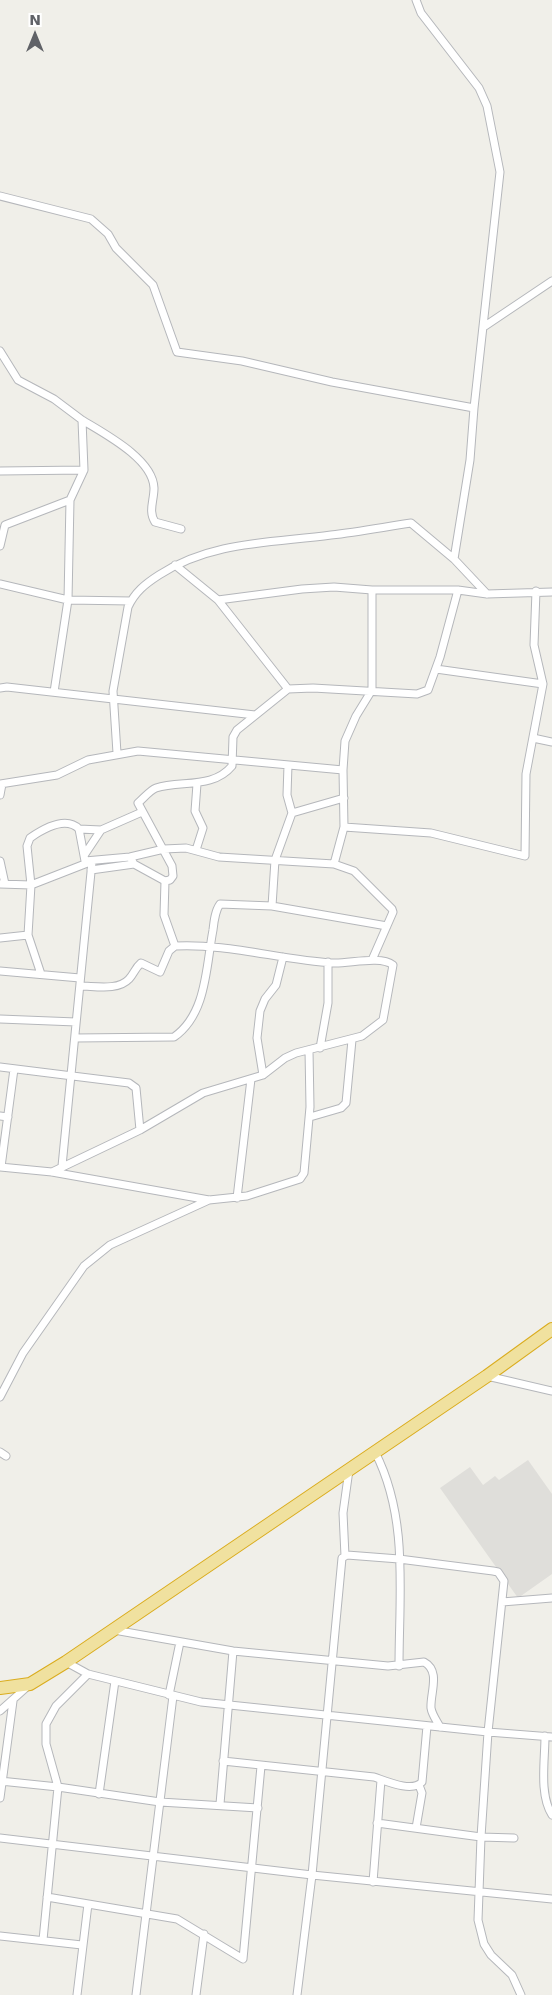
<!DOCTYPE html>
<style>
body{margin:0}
#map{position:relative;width:552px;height:1995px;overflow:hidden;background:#f0efe9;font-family:"DejaVu Sans",sans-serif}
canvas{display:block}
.north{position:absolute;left:10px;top:10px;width:50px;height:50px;-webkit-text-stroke:4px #fff;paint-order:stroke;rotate:0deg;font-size:14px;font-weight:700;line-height:20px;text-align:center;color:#606267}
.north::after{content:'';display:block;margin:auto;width:18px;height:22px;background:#606267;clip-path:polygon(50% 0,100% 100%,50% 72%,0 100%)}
</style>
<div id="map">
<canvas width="552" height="1995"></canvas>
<div class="north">N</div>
</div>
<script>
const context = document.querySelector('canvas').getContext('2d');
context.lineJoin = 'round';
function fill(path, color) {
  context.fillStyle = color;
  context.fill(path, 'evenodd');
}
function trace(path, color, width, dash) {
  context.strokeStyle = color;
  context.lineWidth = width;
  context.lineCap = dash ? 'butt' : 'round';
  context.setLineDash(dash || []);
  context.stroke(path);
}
const industrial = new Path2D(`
 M528 1460 552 1494V1574L518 1598 440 1488 470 1467 483 1485 495 1476 499 1480Z`);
const street = new Path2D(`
 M416 0 421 13 479 88 487 106 500 172 474 408
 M0 196 91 219 108 234 116 248 153 285 177 352 242 361 332 382 474 408 470 460 454 559
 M485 326 552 281
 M0 351 18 380 54 399 82 420 84 470 70 500 68 600 54 692
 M82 420C105 434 153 459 154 488 154 501 148 511 155 522L181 529
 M0 471 84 470
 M0 546 5 525 70 500
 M175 565 218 600 288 689
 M0 584 68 600 131 601
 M218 600 302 589 334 587 372 590H458L487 594 552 592
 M436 669 543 684
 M0 688 7 687 255 715
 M533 738 552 742
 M117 753 113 691 128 607C135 592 145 584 159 575 211 541 271 543 331 535 358 532 384 527 411 523L454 559 487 594
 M0 784 57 775 88 760 138 751 343 770
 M0 795 2 784
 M292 813 344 798
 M344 827 431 833 525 856 526 774 543 684 534 645 536 591
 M196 850 203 828 195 811 197 784
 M85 854 101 830
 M130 857 134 864 165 881 170 880 173 876 172 866 138 803C143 799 150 790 156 788 181 780 213 789 232 766L233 737 237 730 288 689 313 688 417 694 428 690 440 657 458 590
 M0 861 5 884
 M85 861 130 857 164 849 186 848 219 857 334 864 354 871 392 909 393 912 372 960
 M334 864 344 827 343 770 345 741 356 716 372 690V590
 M91 870 134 864
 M165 881 164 915 175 946
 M0 884 31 885 90 862
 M272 906 387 926
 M0 938 28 935
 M0 971 80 978
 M41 974 28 935 31 885 27 846 30 838C43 829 66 816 79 829L101 830 142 812
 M0 1019 76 1022
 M75 1038 174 1037C207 1014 206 966 213 930 214 921 215 911 220 904L272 906 275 860 292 813 287 795 288 765
 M320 1048 328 1003V962
 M0 1067 129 1083 136 1088 140 1130
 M263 1075 257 1038 260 1011 265 999 276 985 283 957
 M0 1116 8 1117
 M310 1117 341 1108 346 1103 352 1040
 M62 1166 92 862 85 861 79 829
 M0 1167 52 1172 209 1200 247 1196 300 1179 304 1173 310 1107 309 1050
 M1 1167 14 1069
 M52 1172 140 1130 203 1093 263 1075 285 1058 296 1053 362 1036 383 1020 393 965C380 955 349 964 333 963 282 960 225 943 175 946L169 951 160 972 141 963C135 968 134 974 129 979 118 991 95 986 80 986
 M237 1198 251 1079
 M487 1376 552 1391
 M0 1397 23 1353 84 1266 110 1245 209 1200
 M0 1452 6 1456
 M375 1452C409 1518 399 1594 399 1666
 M345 1556 343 1513 349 1470
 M502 1602 552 1598
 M114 1630 233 1651 388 1666 424 1662C441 1671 430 1693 431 1708 432 1715 437 1721 440 1727
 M66 1662 88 1674 201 1702 488 1732 552 1737
 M169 1695 180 1642
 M0 1711 28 1686
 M545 1736C545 1761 539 1794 552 1815
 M223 1761 374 1777C386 1781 412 1793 422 1782L427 1726
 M0 1781 58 1787 160 1802 258 1808
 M99 1794 115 1681
 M0 1798 13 1701
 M220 1804 233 1651
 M377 1823 481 1837 514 1838
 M416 1828 422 1793 419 1785
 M0 1838 312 1875 552 1899
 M373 1882 381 1780
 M47 1897 177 1919 243 1959 261 1766
 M0 1936 82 1945
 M43 1940 58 1787 46 1744V1724L56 1706 88 1674
 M77 1995 88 1904
 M136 1995 173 1696
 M196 1995 204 1934
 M297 1995 312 1875 342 1558 347 1555 399 1559 493 1571 498 1572 504 1581 488 1732 481 1837 478 1920 484 1944 491 1955 512 1975 521 1995`);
const highway = new Path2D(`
 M0 1688 30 1684 66 1662 487 1376 552 1329`);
fill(industrial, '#dfdeda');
trace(street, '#b5b7bb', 9);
trace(highway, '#daac1e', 14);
trace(street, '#fff', 7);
trace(highway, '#f0e19f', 12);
</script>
